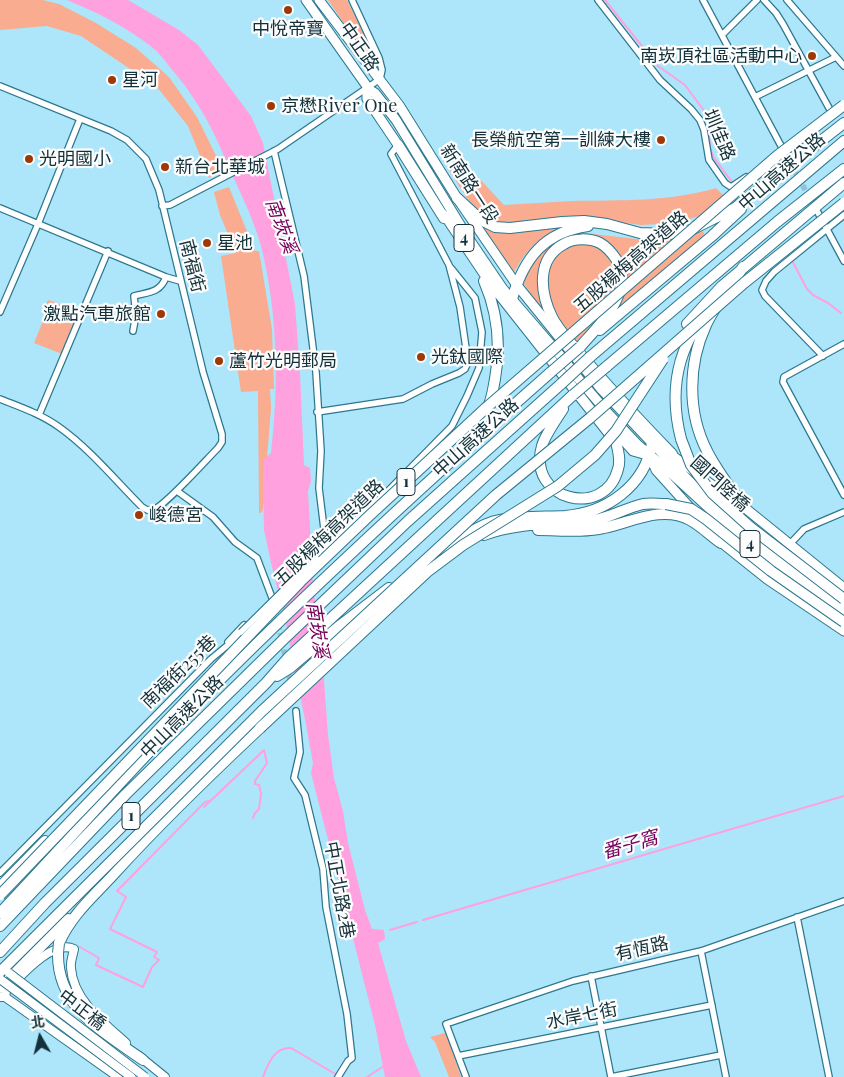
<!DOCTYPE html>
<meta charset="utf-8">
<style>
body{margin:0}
#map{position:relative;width:844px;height:1077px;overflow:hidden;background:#ade6fa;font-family:"Playfair Display","Noto Sans TC",serif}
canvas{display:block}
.north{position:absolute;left:15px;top:1012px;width:50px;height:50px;-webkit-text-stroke:4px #fdfdfd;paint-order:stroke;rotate:352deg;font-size:14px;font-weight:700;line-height:20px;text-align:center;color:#12313a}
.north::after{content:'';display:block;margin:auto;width:18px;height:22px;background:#12313a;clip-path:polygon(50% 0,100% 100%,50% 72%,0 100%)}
</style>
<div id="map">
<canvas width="844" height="1077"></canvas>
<div class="north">北</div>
</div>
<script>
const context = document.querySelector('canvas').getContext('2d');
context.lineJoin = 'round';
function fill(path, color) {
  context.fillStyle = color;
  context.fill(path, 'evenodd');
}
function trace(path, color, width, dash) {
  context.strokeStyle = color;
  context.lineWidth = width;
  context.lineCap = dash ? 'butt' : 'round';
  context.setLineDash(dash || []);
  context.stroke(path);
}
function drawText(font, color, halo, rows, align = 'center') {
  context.font = font + ' "Playfair Display","Noto Sans TC",serif';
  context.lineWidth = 4.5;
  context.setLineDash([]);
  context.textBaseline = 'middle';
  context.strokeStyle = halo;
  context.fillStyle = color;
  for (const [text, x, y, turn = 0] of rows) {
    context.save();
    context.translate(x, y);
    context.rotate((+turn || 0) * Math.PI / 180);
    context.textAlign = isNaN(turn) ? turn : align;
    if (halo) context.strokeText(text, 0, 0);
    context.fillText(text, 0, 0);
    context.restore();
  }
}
const green = new Path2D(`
 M0 0H43L59 4 96 23 136 48 169 77 197 117 222 168 209 178 188 126 157 87 81 36 47 26 0 30Z
 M328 0H347L375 56V58L373 59 351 34Z
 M462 160 504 205C526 204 549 202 572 201 621 200 669 202 716 188L724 196 703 215 676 223 641 225 589 218 511 225 491 222 472 206 449 170Z
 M229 187 255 251H259L272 329 274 389H270L271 408 263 509 261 513H259L258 391 241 392 221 256 236 253 220 215 214 192Z
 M479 222 559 227V228C537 239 526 251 514 272Z
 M703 231 705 236 611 317 624 268 585 236V233L654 241 690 235Z
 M556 242H558C534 263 536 281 545 310L543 311 522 281C531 264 541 253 556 242Z
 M574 244C590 244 601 246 611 259 634 287 593 326 575 344 560 322 542 298 548 270 549 263 554 255 560 251 564 248 569 246 574 244Z
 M48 300 80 311 62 354 34 343 47 311 44 309Z
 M445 1033 447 1036 461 1077H449L435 1042 430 1037Z`);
const water = new Path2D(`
 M67 0H128L179 30 198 45 251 116 263 143 295 304 300 372 304 465 310 468 311 481 308 491 313 585 323 666 328 735 334 778 343 811 348 843 365 910 372 929 384 930 385 939 378 943 406 1041 421 1077H385L375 1025 311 773 313 763 306 725 284 614 272 567 264 530 263 478 264 459 271 453C279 384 278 314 261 246 253 216 237 187 225 158 211 124 193 93 168 65 164 59 159 53 153 48 127 27 98 13 67 0Z`);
const stream = new Path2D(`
 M605 0 658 66 685 85 708 116 710 148 714 158 733 183
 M788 253 807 289 813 295 828 303 841 313
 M204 807 264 750 267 763 255 781V784L259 785 261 794 259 809 255 813 253 818
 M423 920 844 796
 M390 930 417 922
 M80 947 99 958 96 965 143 987 152 967 159 960 154 957 157 952 110 929 126 897 117 891 205 802 209 801
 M263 1077C268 1064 274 1047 291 1048L337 1075
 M367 1077 384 1066`);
const streetTunnel = new Path2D(`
 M790 163 816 209
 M275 608 291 685`);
const street = new Path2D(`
 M598 0 660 80 691 109 700 120 704 130 709 160 725 183 731 187 746 177
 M703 0 787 157
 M764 0 776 13 783 24 829 108
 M787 0 844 66
 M722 35 757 0
 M0 86 111 131 127 140 146 159 159 190 203 372 222 434V442L218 448C206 460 165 506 153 510 148 512 146 509 142 507 115 480 90 449 59 427 41 414 20 407 0 399
 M755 97 836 57
 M274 151 304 276 316 372 321 451 319 488 325 537
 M162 206 170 205 278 149 380 79 382 70 379 58 352 0
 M0 208 166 277 180 281
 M816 209 844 261
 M0 312 38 224 80 119
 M133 331 136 315 134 296C149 292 160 293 166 277
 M844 344 784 377 783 382 844 495
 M823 356 765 296 762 290 766 281 774 272 844 215
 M317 412 403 399 432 384 459 373 465 369 468 362 460 307 449 265 391 154 398 145
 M39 415 108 251
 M177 491 213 517 235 542 257 558 274 603 272 604
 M790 544 804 529 844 512
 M316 558 329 544 386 493 452 426 467 396 479 368 482 332 475 298 451 268
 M228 642 244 625
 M296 711 300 752 294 778 305 795 323 869 326 907 347 1014 352 1058 348 1061 338 1077
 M0 873 211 659 246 630
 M797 917 829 1077
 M701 951 726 1077
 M591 976 611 1077
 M458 1056 712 1005
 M466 1077 446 1024 573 981 701 951 844 901
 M611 1077 721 1055`);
const secondary = new Path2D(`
 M1 997H5L118 1077
 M5 997 6 991C20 977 52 939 74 949 73 955 70 962 71 968 73 1000 104 1023 126 1043
 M139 1056 165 1077`);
const primary = new Path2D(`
 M306 0 371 92
 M319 0 399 105 457 198 516 284 601 389 652 443 698 490 791 567 844 606
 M367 88 375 93 396 120 467 236 503 289 565 361 577 377 607 412 638 445 663 466 736 533 786 572 844 613
 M367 88V99L398 145
 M598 412 633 451 647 455
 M667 452 695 472
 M651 458 656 470 692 510
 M705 480 745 508 844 588
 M717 539 767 579 844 631`);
const highway = new Path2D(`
 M398 145 444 218
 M457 198 481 220 495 227 510 228 562 222 584 221 607 224 640 233 670 234 691 230 735 208 844 123
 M441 213 447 218 492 285 616 442C618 450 621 460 618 469 605 520 526 500 542 446 544 437 557 418 563 409
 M743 267C731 286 715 305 706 325 688 364 687 412 707 451 717 471 731 489 745 508
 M512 299C524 258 544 232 588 226
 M687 324 722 286 844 183
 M600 330 712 236 741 209
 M580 347C599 325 636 291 616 259 612 253 607 247 600 243 589 238 574 238 564 244 536 259 540 292 552 317 559 331 572 344 582 356 611 390 641 422 672 454
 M590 357 844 141
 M606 367 777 222 844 169
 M681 439C671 400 674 362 696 327
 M466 441C474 431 482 421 487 409 492 400 493 389 495 379 501 345 498 313 484 281
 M538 530C560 530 583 533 604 528 632 522 662 505 690 520 701 526 711 536 721 543
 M484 535C520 521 557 526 595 520 611 517 626 508 643 504 650 503 658 504 666 504
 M434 557C452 544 478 524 500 520 522 516 543 517 565 516 606 513 645 486 652 443
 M277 676 290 668 338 627 389 588
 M0 887 45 841
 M0 913C61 849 118 783 180 720 299 599 424 484 551 372
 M0 926 126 794 285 638 408 521 561 384
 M59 943C72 914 93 897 114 874 160 823 210 775 260 728
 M0 952 45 903 266 683 288 658 573 395
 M58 953C57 1008 104 1032 143 1060
 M0 988 68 919`);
const streetBridge = new Path2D(`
 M241 632 316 558`);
const secondaryBridge = new Path2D(`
 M9 973 145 1077
 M0 979 131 1077`);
const highwayBridge = new Path2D(`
 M551 372 580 347
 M561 384 590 357
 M573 395 606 367
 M681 439 691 465 712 493 750 527 844 599
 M666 504 691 509 706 519 771 571 844 622
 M260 728 427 572 463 545 558 486 595 455 616 431 663 359
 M0 895 301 581 369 516 487 407 777 156 844 105
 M58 953 59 943
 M0 972 262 711 496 495 590 418 744 283 844 203`);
const markers = [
 [288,10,5,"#9d3907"],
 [812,56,5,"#9d3907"],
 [112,80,5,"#9d3907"],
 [271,106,5,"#9d3907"],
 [661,140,5,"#9d3907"],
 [29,159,5,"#9d3907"],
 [165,167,5,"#9d3907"],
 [207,243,5,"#9d3907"],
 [161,314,5,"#9d3907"],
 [421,357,5,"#9d3907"],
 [219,361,5,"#9d3907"],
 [139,515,5,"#9d3907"]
];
const shields = [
 [464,238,20],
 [406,482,18],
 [750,544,20],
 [131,816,18]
];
const shieldNames = [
 ["4",464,238],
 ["1",406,482],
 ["4",750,544],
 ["1",131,816]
];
const poiNames = [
 ["中悅帝寶",288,29,"center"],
 ["南崁頂社區活動中心",802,56,"right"],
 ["星河",122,80],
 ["京懋River One",281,106],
 ["長榮航空第一訓練大樓",651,140,"right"],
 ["光明國小",39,159],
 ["新台北華城",175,167],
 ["星池",217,243],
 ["激點汽車旅館",151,314,"right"],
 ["光鈦國際",431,357],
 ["蘆竹光明郵局",229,361],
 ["峻德宮",149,515]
];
const streetNames = [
 ["中正路",359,47,55],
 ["圳佳路",719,135,67],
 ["中山高速公路",782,172,-41],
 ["新南路一段",469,184,57],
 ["五股楊梅高架道路",631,262,-41],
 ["南福街",192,266,76],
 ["中山高速公路",476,438,-42],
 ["國門陸橋",720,484,42],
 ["五股楊梅高架道路",329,533,-44],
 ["南福街255巷",179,672,-44],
 ["中山高速公路",182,717,-45],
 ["中正北路2巷",339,890,80],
 ["有恆路",642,949,-13],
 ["中正橋",82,1010,37],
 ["水岸七街",582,1016,-11]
];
const waterNames = [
 ["南崁溪",281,226,70],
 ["南崁溪",317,630,81],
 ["番子窩",630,845,-16]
];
fill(green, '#f9ac90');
fill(water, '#fea1de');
trace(stream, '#fea1de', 2);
trace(streetTunnel, '#8ec2d4', 5.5, [5.5, 3]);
trace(street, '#2d788e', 8);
trace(secondary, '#2d788e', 10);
trace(primary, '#2d788e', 11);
trace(highway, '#2d788e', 12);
trace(street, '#fff', 5.5);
trace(secondary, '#fff', 8);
trace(primary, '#fff', 9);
trace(highway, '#fff', 10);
trace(streetBridge, '#2d788e', 8, []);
trace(secondaryBridge, '#2d788e', 10, []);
trace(highwayBridge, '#2d788e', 12, []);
trace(streetBridge, '#fff', 5.5);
trace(secondaryBridge, '#fff', 8);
trace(highwayBridge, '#fff', 10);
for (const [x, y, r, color] of markers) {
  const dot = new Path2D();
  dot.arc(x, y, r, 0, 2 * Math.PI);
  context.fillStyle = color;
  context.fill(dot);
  trace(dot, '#fdfdfd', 2);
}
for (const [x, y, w] of shields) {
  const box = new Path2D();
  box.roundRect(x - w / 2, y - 13.5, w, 27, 4);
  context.fillStyle = '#fdfdfd';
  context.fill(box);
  trace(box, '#12313a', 1);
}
drawText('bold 16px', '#12313a', null, shieldNames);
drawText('18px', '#12313a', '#fdfdfd', poiNames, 'left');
drawText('18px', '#12313a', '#fdfdfd', streetNames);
drawText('italic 19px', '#75015b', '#fdfdfd', waterNames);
</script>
